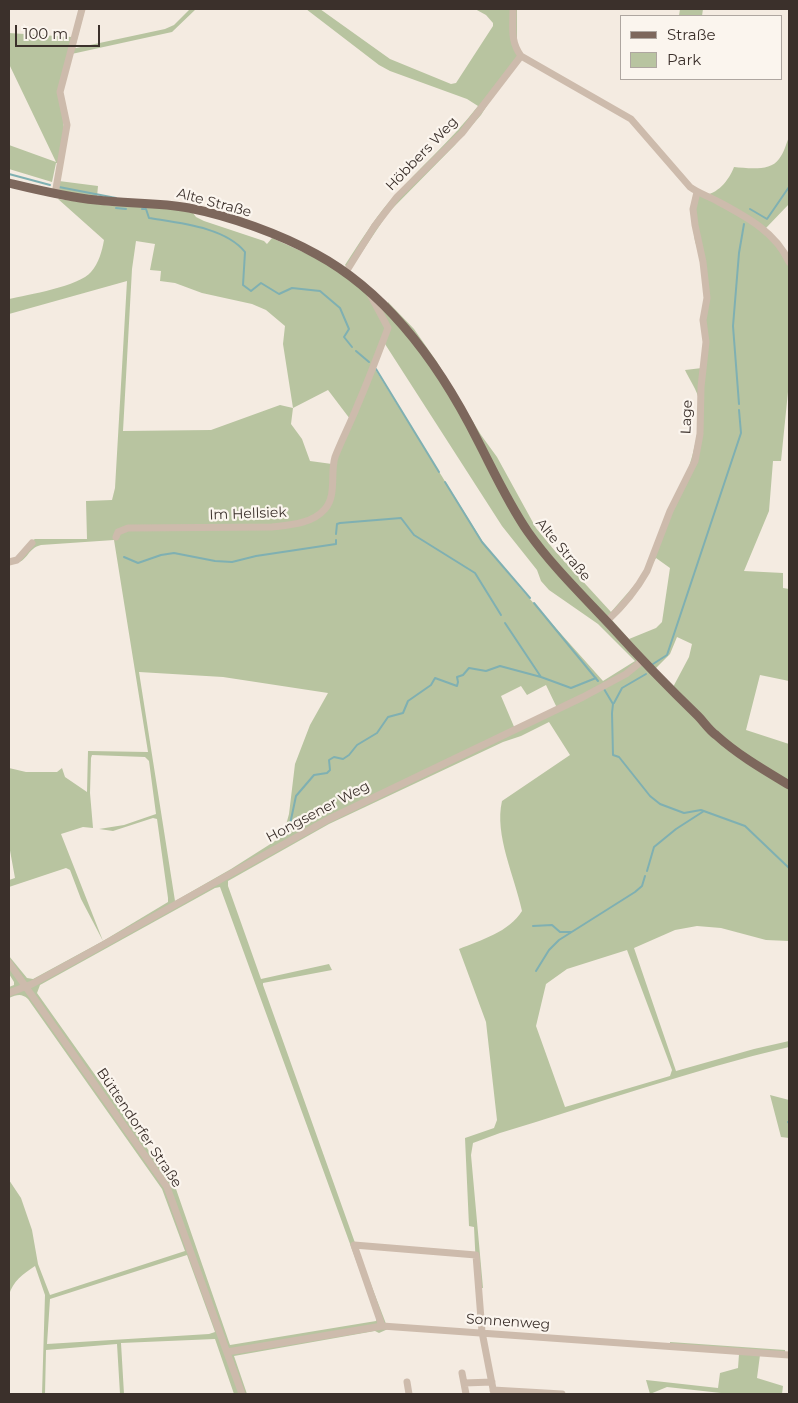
<!DOCTYPE html>
<meta charset="utf-8">
<style>
body{margin:0}
#map{position:relative;width:798px;height:1403px;overflow:hidden;background:#f4ebe1;font-family:Montserrat,sans-serif}
canvas{display:block}
.frame{position:absolute;inset:0;border:10px solid #3b302b;pointer-events:none}
.legend{position:absolute;left:620px;top:15px;width:162px;height:65px;box-sizing:border-box;background:#fbf5ee;border:1px solid #aea6a0;margin:0;padding:6px 9px;list-style:none;font-size:15px;color:#3b302b}
.legend li{display:flex;align-items:center;gap:10px;height:25px}
.legend b{width:25px;border:1px solid #aea6a0}
.scale{position:absolute;left:15px;top:25px;width:85px;height:22px;box-sizing:border-box;border:2px solid #3b302b;border-top:0;padding-left:6px;font-size:15px;line-height:18px;white-space:nowrap;color:#3b302b;-webkit-text-stroke:4px #fbf5ee;paint-order:stroke}
</style>
<div id="map">
<canvas width="798" height="1403"></canvas>
<div class="frame"></div>
<ul class="legend">
<li><b style="height:6px;background:#7d675c"></b>Straße</li>
<li><b style="height:14px;background:#b8c4a0"></b>Park</li>
</ul>
<div class="scale">100 m</div>
</div>
<script>
const context = document.querySelector('canvas').getContext('2d');
context.lineJoin = 'round';
function fill(path, color) {
  context.fillStyle = color;
  context.fill(path, 'evenodd');
}
function trace(path, color, width, dash) {
  context.strokeStyle = color;
  context.lineWidth = width;
  context.lineCap = dash ? 'butt' : 'round';
  context.setLineDash(dash || []);
  context.stroke(path);
}
function drawText(font, color, halo, rows, align = 'center') {
  context.font = font + ' Montserrat,sans-serif';
  context.lineWidth = 4.5;
  context.setLineDash([]);
  context.textBaseline = 'middle';
  context.strokeStyle = halo;
  context.fillStyle = color;
  for (const [text, x, y, turn = 0] of rows) {
    context.save();
    context.translate(x, y);
    context.rotate((+turn || 0) * Math.PI / 180);
    context.textAlign = isNaN(turn) ? turn : align;
    if (halo) context.strokeText(text, 0, 0);
    context.fillText(text, 0, 0);
    context.restore();
  }
}
const green = new Path2D(`
 M80 9H85L75 47 76 48 165 29 174 25 190 9H196L172 32 67 55 59 88 64 128 58 163H56L52 182 9 169V145L56 162 9 64V33L72 37Z
 M306 9H320L390 59 451 84 456 83 493 26V23L486 15 475 9H517V43L521 52 481 115 455 145 388 213 350 270 345 265C359 244 372 222 389 202 418 169 451 141 478 106L467 99 390 71 379 65Z
 M680 9H703L702 16H679Z
 M789 137V204L766 228 789 257V382L781 461H773L769 511 744 571 783 573V588L789 589V681L760 675 746 730 789 744V941L766 940 721 928 697 926 675 930 634 948 676 1071 754 1049 789 1041V1047C692 1070 596 1104 500 1133L473 1143 471 1155 483 1288H477L474 1227 469 1226 465 1138 494 1128 497 1120 486 1022 459 949C481 940 509 932 522 911 515 877 494 835 502 801L570 755 549 722 521 736 503 742 329 824 228 881V886L261 979 329 964 332 970 263 983V985L354 1240 388 1329 379 1333 375 1331 234 1356 247 1394H234L215 1339 121 1343 124 1394H120L117 1344 46 1350 45 1394H42L45 1295 35 1266C23 1274 13 1281 9 1295V1180L21 1198 32 1230 38 1264 50 1295 185 1251 162 1189 28 999C21 993 17 995 9 998V987L14 985V982L9 974V956L27 978 33 979 103 941 81 899 70 870 66 868 9 887V880L15 878 9 845V768L26 772H57L62 768 65 777 87 792 88 751 148 752 114 540 41 545C28 548 28 560 17 563L16 558 29 542 35 539H87L86 501 112 500 115 488 127 281 9 314V299C27 295 80 286 91 272 99 263 102 251 104 240L58 199 112 206 135 200 193 213 196 217 204 221 264 241 267 244 272 238 323 261 343 274 388 311V302L414 329 437 362 481 435 497 457 536 528 555 551 611 612 639 580 646 569C667 519 703 456 699 401 698 391 689 379 685 370L702 368 705 307 702 264 695 241 690 209 694 193C712 201 728 183 734 167 747 168 770 172 779 159 784 153 786 144 789 137ZM136 241 155 244 150 270 161 271 160 281 175 283 202 293 252 304 266 310 285 326 283 344 293 408 280 405 211 430 123 431 132 269ZM385 344 502 526 537 570 541 581 549 590 598 624 635 661 603 681 521 589 486 547 375 369ZM328 390 350 419 332 464 310 461 302 439 291 424 293 408ZM656 558 670 568 662 622 656 628 629 639 612 620C631 604 644 580 656 558ZM677 637 692 644 689 657 672 689 655 669 670 654ZM139 672 223 677 328 693 310 725 295 764 289 814 283 836 231 869 175 901ZM546 685 557 708 515 729 501 696 521 686 527 695ZM92 755 145 757 149 761 156 814 124 825 99 829 113 831 153 818 157 819 168 898V902L103 941 61 834 83 827 93 828 90 793 91 758ZM220 887 377 1318 376 1321 230 1345 176 1189 37 993 40 985 215 888ZM627 950 672 1070 670 1076 565 1107 536 1026 546 984 567 969ZM187 1255 215 1332 209 1334 47 1344 50 1299Z
 M59 181 98 186 97 197 57 191Z
 M770 1095 789 1100V1138L781 1137Z
 M670 1342 785 1350V1357L760 1355 757 1378 783 1386 782 1394H730L667 1387 650 1394 646 1380 718 1388 720 1373 738 1368 739 1354 670 1349Z`);
const stream = new Path2D(`
 M9 174 50 185
 M59 187 116 198
 M116 208 126 209
 M142 209H146L149 218C179 223 225 227 245 252L243 285 251 291 261 283 279 294 292 288 320 291 340 308 349 329 344 337 352 347
 M750 209 767 219 789 187
 M356 351 369 362
 M376 369 439 472
 M739 404 733 326 739 253 744 224
 M445 482 482 542 530 598
 M336 534 337 524 340 523 401 518 414 535 475 573 501 615
 M124 557 138 563 161 555 174 553 215 561 232 562 256 556 336 544V540
 M534 603 598 681
 M505 623 541 677 571 688 596 678
 M653 664 667 655 741 433 739 410
 M604 689 613 704 612 713 613 755 619 757 650 796 660 804 684 813 701 810 745 826 789 868
 M614 703 622 688 646 674
 M277 839 289 829 296 796 314 775 327 773 330 770 329 760 334 757 343 759 349 755 357 745 377 733 388 717 403 713 408 701 431 685 435 678 457 686 458 682 457 677 463 675 469 668 486 671 500 666 541 677
 M647 871 654 847 676 829 704 811
 M533 926 552 925 560 932H571
 M536 971 549 950 559 940 635 892 642 886 645 876
 M788 1122 789 1123`);
const minor = new Path2D(`
 M513 9C513 27 510 41 521 56L631 119 690 187C698 193 708 196 717 201 745 216 776 232 789 262
 M55 194 67 125 60 92 82 9
 M346 272 374 227 397 197 462 133 521 56
 M116 537 118 532 128 528 272 527C290 525 312 524 325 509 337 495 330 473 335 457 342 439 351 422 358 404 369 379 378 354 388 328L370 294
 M9 562 17 560 32 543
 M607 621C622 607 637 589 647 571L670 511 695 461 700 434 701 387 706 342 703 320 707 298 703 262 695 225 693 209 697 192
 M9 963 167 1187 242 1394
 M9 993 32 984 83 956 329 819 583 697 626 674 643 660
 M382 1326 354 1245 476 1255 482 1332 494 1394
 M227 1352 382 1326 789 1355
 M462 1373 466 1394
 M407 1382 409 1394
 M464 1383 492 1382
 M493 1390 562 1394`);
const major = new Path2D(`
 M9 183C38 190 66 197 96 200 127 204 158 202 189 208 230 216 280 234 316 254 390 294 441 367 478 441 494 472 508 503 528 532 552 566 583 596 611 626 639 657 668 687 698 716 704 722 709 730 716 735 738 755 764 770 789 785`);
const streetNames = [
 ["Höbbers Weg",422,154,-46],
 ["Alte Straße",214,203,15],
 ["Lage",687,417,-87],
 ["Im Hellsiek",248,514,-2],
 ["Alte Straße",563,550,50],
 ["Hongsener Weg",318,812,-28],
 ["Büttendorfer Straße",139,1128,56],
 ["Sonnenweg",508,1322,4]
];
fill(green, '#b8c4a0');
trace(stream, '#7fb0b2', 2);
trace(minor, '#cdbbac', 7);
trace(major, '#7d675c', 9);
drawText('14px', '#3b302b', '#fbf5ee', streetNames);
</script>
